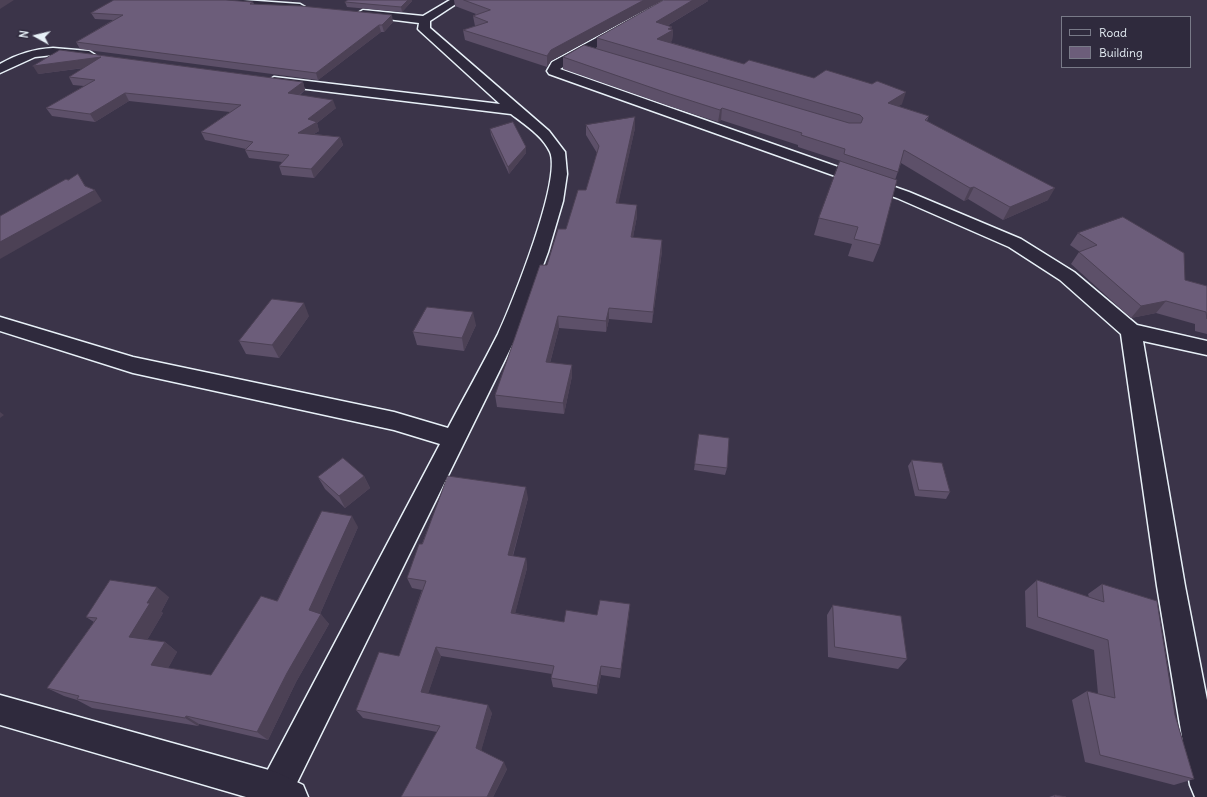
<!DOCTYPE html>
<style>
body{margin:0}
#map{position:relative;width:1207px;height:797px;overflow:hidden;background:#3b3449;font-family:Delius,sans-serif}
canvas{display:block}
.legend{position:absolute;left:1061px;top:16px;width:130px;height:52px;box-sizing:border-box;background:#2f2a3d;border:1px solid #797a88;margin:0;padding:5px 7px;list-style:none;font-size:12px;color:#e8f1f8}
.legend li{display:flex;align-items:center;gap:8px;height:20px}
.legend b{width:20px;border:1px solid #797a88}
.north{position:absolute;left:16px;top:16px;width:40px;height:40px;-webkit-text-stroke:3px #2f2a3d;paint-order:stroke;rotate:278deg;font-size:11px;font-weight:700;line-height:16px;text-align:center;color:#e8f1f8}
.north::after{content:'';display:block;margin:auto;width:14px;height:18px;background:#e8f1f8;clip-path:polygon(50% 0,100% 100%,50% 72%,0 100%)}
</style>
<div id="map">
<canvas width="1207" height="797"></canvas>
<ul class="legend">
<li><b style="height:5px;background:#2f2a3d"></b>Road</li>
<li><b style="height:11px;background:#6c5d7a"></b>Building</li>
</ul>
<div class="north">N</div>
</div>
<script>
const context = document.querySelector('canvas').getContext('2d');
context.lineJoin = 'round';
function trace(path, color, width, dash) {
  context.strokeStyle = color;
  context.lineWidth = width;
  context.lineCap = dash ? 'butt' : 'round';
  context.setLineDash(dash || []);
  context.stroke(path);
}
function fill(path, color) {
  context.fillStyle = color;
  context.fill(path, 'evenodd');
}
const street = new Path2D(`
 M190 0H243L300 4 305 7 300 10 195 3Z
 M450 0H462L430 21V28L549 131 565 152 567 174 563 201 548 252 518 333 290 797H263L259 789 264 777 440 444 394 430 133 373 0 331V317L133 357 394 412 448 428C464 397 482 366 498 334 512 304 562 179 550 152 543 136 524 124 511 114L274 85 268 81 274 77 500 104 420 31 418 29 419 23 363 16 358 13 363 10 423 16Z
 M666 0H679L560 69 909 192 1021 239 1074 272 1137 325 1207 341V355L1143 341 1185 586 1207 700V797H1195L1190 785 1157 586 1121 334 1060 280 1009 247 897 198 549 74 547 71 552 62Z
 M53 48 89 51 95 55 89 59 53 55 35 57 0 73V64C17 54 34 49 53 48Z`);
const secondary = new Path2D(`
 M0 695 276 772 303 785 308 797H246L0 725Z`);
const wall = new Path2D(`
 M454 0H663L551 61 547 67 465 40 463 30 475 26 473 16 476 14 455 6Z
 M664 0H708V1L667 26 671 30H673L672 41 669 42 744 64 902 104 898 106 929 116 927 121 1048 200 1003 220 968 199 964 201 901 163 895 180 880 245 873 262 848 256 852 244 814 235 819 218 841 161 798 147V145L721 120 718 122 669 106 563 69V57L597 48V38Z
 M412 1 402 12 347 7 345 2Z
 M253 2 254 4 393 22 384 32H381L318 80 80 49 76 42 113 20 95 19 91 13Z
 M60 50 303 82 305 90 300 95 336 108 317 123 319 131 314 134 340 137 343 145 314 178 282 175 279 166 282 162 249 158 245 150 246 149 205 140 201 132 230 112 129 101 95 122 52 116 46 108 84 86 73 85 69 77 84 68 38 74Z
 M586 125 635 128 618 203 637 216 633 237 662 251 652 323 609 319 606 332 559 328 550 363 572 376 564 414 497 407 495 395 547 265 586 190 597 153 586 135Z
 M490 129 526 147V153L509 174 491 135Z
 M1078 233 1185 280 1207 286V334L1195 331V324L1156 313 1131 318 1071 264 1079 252H1080L1070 245Z
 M309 316 279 358 246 354 239 341Z
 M476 325 464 351 417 345 413 332Z
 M699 434 727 468 725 475 694 470Z
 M912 460 950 492 946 499 915 496 908 466Z
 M364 476 370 488 345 508 325 489 318 477Z
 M528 498 513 556 526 558 527 568 515 613 564 622 597 615 629 614 620 678 601 675 597 694 553 687 551 678 552 674 441 656 428 693 492 713 481 750 507 769 493 797H401L437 732 363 718 356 710 399 656 422 590 412 588 407 578 422 544Z
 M358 527 320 614 329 624 296 682 268 740 199 724 198 726 92 708 77 700 64 696 47 688 94 622 86 617 169 597 161 612 163 613 147 640 165 642 177 652 168 668 211 675 277 601Z
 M1037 580 1089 597 1088 594 1102 584 1175 715 1194 779 1174 785 1085 762 1072 700 1087 691 1098 694 1094 650 1026 627 1025 591Z
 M833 605 907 659 898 669 828 657 827 615Z
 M1055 795 1066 797H1049Z`);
const shadedWall = new Path2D(`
 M0 0H14L0 9Z
 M408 0H412V1L402 12 401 7Z
 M644 0H663L551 61 547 67V56L551 50Z
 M693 0H708V1L655 33 656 22Z
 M392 15 393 22 384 32 382 25Z
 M379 25 381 32 318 80 316 73Z
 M672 27 671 31 673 30 672 41 656 50 657 39 668 29Z
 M101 57 105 65 38 74 33 66Z
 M303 82 305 90 291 101 288 93Z
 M906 92 902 104 885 115 888 103Z
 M125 93 129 101 95 122 90 114Z
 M333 100 336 108 317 123 319 131 302 141 298 133 308 119Z
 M722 108 721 120 718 122 720 110Z
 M635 117V128L616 214V203Z
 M340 137 343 145 314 178 311 169Z
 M526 147V153L509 174 508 167Z
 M78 174 90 193 95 190 102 201 0 259V242L85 186Z
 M974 187 968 199 964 201 970 188Z
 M1055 188 1048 200 1003 220 1010 207Z
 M637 205V216L631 248V237Z
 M662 240V251L652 323 653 312Z
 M1166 301 1156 313 1131 318 1141 306Z
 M304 303 309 316 279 358 272 345Z
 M609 308V319L606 332V321Z
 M473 312 476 325 464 351 462 338Z
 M558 316 559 328 547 374 546 362Z
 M572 365V376L564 414 563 403Z
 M0 412 4 415 0 418Z
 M364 476 370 488 345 508 339 496Z
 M526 487 528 498 510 565 508 555Z
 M352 516 358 527 317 621 309 610Z
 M526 558 527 568 513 622 511 613Z
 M157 587 169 597 161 612 163 613 143 647 129 637 147 603Z
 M630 604 629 614 620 678 621 669Z
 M321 614 329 624 296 682 268 740 257 732 287 673Z
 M165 642 177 652 165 674 151 665Z
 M436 647 441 656 426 700 421 692Z
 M601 666V675L597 694V686Z
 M488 705 492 713 480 755 476 748Z
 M186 716 199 724 198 726 185 718Z
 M504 762 507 769 493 797H487Z`);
const building = new Path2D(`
 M114 0H226L253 2 250 4 301 6 392 15 382 25H379L316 73 76 42 123 15 91 13Z
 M348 0H408L401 7 345 2Z
 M464 0H644L551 50 547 56 463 30 488 22 473 16 490 10Z
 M664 0H693L656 22 672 27 668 29 673 30 657 39 744 64 749 60 814 78 826 70 872 84 877 81 906 92 888 103 929 116 925 120 1055 188 1010 207 974 187 970 188 904 150 898 172 844 154 845 149 801 135 802 133 722 108 720 110 670 94 563 57 584 45 849 123H861L863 118 860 115 597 38Z
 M60 50 303 82 288 93 333 100 308 119 317 122 298 133 340 137 311 169 279 166 289 155 245 150 253 142 201 132 241 105 125 93 90 114 46 108 95 80 69 77 101 57 33 66Z
 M635 117 616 203 637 205 631 237 662 240 653 312 609 308 606 321 558 316 546 362 572 365 563 403 495 395 540 265H547L558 229H566L578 190H586L599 146 586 125Z
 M513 122 526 147 508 167 490 129Z
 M840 161 897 180 880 245 854 239 858 227 819 218Z
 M78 174 85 186 95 190 0 242V216L66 179 68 180Z
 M1123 217 1184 253 1185 280 1207 286V319L1206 312 1166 301 1141 306 1079 252 1097 245 1078 233Z
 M272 299 304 303 272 345 239 341Z
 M427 307 473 312 462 338 413 332Z
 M699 434 729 438 727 468 695 464Z
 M343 458 364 476 339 496 318 477Z
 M912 460 942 463 950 492 919 490Z
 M448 476 526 487 508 555 526 558 511 613 564 622 566 610 597 615 600 600 630 604 621 669 601 666 597 686 551 678 554 666 436 647 421 692 488 705 476 748 504 762 487 797H401L440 726 356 710 379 652 399 656 426 581 407 578 419 544H422Z
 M322 511 352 516 309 610 321 614 287 673 257 732 186 716 185 718 77 699 79 696 47 688 97 618 86 617 110 580 157 587 147 603H150L129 637 165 642 151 665 211 675 261 596 277 601Z
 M1037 580 1104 602 1102 584 1157 601 1175 715 1194 779 1100 755 1087 691 1115 698 1108 640 1038 617Z
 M833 605 901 616 907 659 835 647Z
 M1055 795 1066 797H1055Z`);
trace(street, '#e8f1f8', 3);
trace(secondary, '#e8f1f8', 3);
fill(street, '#2f2a3d');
fill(secondary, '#2f2a3d');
fill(wall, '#5d5069');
fill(shadedWall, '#4c4155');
fill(building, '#6c5d7a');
trace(building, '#4c4155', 1);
</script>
